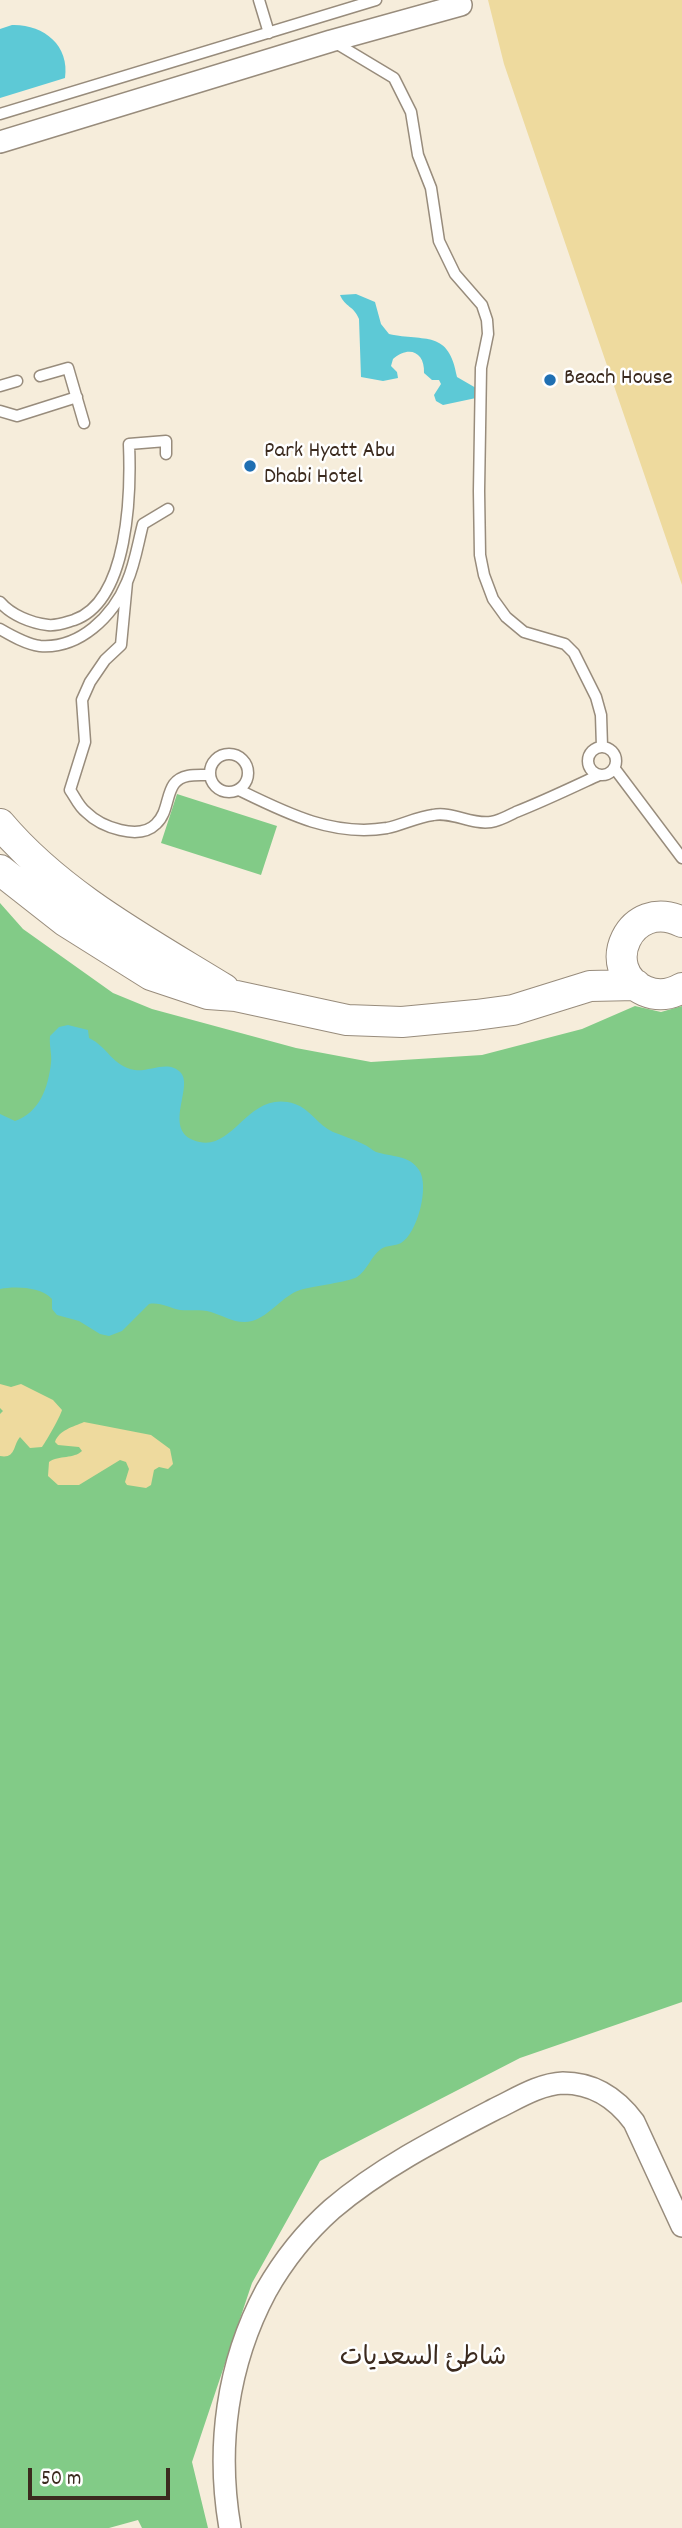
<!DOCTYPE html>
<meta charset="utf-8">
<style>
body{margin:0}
#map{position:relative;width:682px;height:2528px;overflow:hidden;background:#f6eddb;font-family:Dekko,sans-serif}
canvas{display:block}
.scale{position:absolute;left:28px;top:2468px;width:142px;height:32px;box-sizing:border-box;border:4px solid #3b2a1e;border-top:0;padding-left:9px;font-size:21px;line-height:24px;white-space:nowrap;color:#3b2a1e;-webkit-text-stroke:5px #fff;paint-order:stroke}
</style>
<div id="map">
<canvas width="682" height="2528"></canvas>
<div class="scale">50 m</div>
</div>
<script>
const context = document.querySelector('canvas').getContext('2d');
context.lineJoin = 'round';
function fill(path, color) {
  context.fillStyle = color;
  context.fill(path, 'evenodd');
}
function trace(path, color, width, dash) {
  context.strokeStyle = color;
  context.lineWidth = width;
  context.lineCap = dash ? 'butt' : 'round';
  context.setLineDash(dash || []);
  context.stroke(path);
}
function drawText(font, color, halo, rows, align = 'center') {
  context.font = font + ' Dekko,"Playpen Sans Arabic",sans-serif';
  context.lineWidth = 5;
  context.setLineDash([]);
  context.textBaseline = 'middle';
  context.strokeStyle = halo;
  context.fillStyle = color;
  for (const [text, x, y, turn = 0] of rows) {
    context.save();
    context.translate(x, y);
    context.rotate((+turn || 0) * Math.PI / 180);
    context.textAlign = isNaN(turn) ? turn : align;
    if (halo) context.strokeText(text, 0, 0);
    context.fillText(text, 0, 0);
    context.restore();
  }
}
const green = new Path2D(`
 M177 794 277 826 261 875 161 843Z
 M0 903 23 929 113 993 152 1009 296 1048 371 1062 482 1055 582 1029 635 1006 661 1012 682 1006V2002L520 2058 320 2161 252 2283 192 2462 208 2528H142L138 2520 109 2528H0Z`);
const sand = new Path2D(`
 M488 0H682V585L504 64Z
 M0 1384 11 1387 21 1384 53 1400 62 1410C60 1417 47 1440 42 1447L30 1448 20 1437C13 1445 16 1459 0 1456V1414L3 1411 0 1408Z
 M84 1422 151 1435 170 1449 173 1464 168 1469 159 1467 154 1470 151 1485 146 1488 127 1485 125 1482 129 1469 126 1462 120 1460 79 1485H58L48 1476 49 1462C59 1455 74 1459 82 1451L79 1447 58 1445 55 1442C59 1430 73 1427 84 1422Z`);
const water = new Path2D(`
 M12 25C43 24 70 45 65 78L0 98V29Z
 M356 294 375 302 381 324 389 334C425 342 449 329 457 377L476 388V398L443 405 436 401 434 395 441 384 439 380H432L424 373C425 352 409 345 393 359L391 366 397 372 398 378 383 381 361 377 359 319C354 306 345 307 340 295Z
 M68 1025 88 1030 89 1038C107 1046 113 1067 135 1070 150 1072 169 1059 181 1073 193 1087 164 1128 193 1140 234 1157 246 1088 295 1104 310 1109 318 1125 333 1132 343 1136 353 1139 363 1144 368 1146 372 1150 376 1152 391 1157 410 1155 419 1170 430 1186 417 1234 401 1243 395 1246 387 1245 381 1249 371 1256 367 1271 357 1277 349 1282 313 1286 300 1290 282 1296 270 1316 252 1321 237 1325 224 1316 211 1312 200 1309 190 1311 180 1310 169 1308 160 1302 149 1304L122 1331 109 1336 100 1334 79 1321 57 1315 52 1309V1299C41 1287 16 1286 0 1289V1114L15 1121C40 1112 48 1088 51 1063 52 1054 49 1045 50 1036L59 1027Z`);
const lane = new Path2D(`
 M259 0 269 33
 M334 42 394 78 411 112 418 155 431 188 439 241 455 274 482 305 487 320 488 334 481 368 479 491 480 555 484 575 493 599 506 617 524 632 565 644 574 653 596 697 601 715 602 747
 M0 114 376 0
 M40 376 68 368 84 423
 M0 386 17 381
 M0 411 17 416 77 397
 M127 582 121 645 105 660 90 682 82 700 85 742 70 790C75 797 79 807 86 812 101 827 139 841 156 824 168 813 166 795 174 784 182 773 198 775 210 775
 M0 602C11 615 31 623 48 625 57 626 64 623 74 620 129 601 131 492 129 444L166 441V454
 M0 629C12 636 26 644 40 646 80 649 113 616 127 582 135 564 138 543 143 524L168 509
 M588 761a14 14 0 1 1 28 0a14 14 0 1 1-28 0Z
 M210 773a19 19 0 1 1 38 0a19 19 0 1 1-38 0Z
 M615 769 682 858
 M239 790C286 813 333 837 387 828 402 825 417 817 433 815 452 811 471 825 491 822 499 821 508 816 516 812 544 801 571 788 599 775`);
const street = new Path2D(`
 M0 142 331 41 461 5
 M230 2528C216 2447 227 2364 266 2291 283 2261 306 2232 332 2209 380 2168 439 2138 495 2109 516 2099 539 2084 563 2083 594 2083 617 2099 634 2122L682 2226`);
const secondary = new Path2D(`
 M0 824C60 895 146 941 224 989
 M0 870 65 921 151 975 208 994 236 996 347 1020 402 1022 476 1015 513 1010 590 986 636 985
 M682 922C630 896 597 970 645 991 657 996 670 995 682 988`);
const markers = [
 [550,380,7,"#1f6fb2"],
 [250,466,7,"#1f6fb2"]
];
const poiNames = [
 ["Beach House",564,380],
 ["Park Hyatt Abu",264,453],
 ["Dhabi Hotel",264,479]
];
const quarterNames = [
 ["شاطئ السعديات",423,2360]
];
fill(green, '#82cb87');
fill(sand, '#eeda9e');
fill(water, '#5dc9d6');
trace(lane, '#988c7c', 13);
trace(street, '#988c7c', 24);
trace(secondary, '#988c7c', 32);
trace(lane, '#fff', 10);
trace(street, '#fff', 21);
trace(secondary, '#fff', 30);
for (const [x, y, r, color] of markers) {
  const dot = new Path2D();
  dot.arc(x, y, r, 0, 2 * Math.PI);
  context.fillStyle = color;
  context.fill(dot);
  trace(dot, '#fff', 2.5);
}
drawText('23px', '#3b2a1e', '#fff', poiNames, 'left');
drawText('26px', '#3b2a1e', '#fff', quarterNames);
</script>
